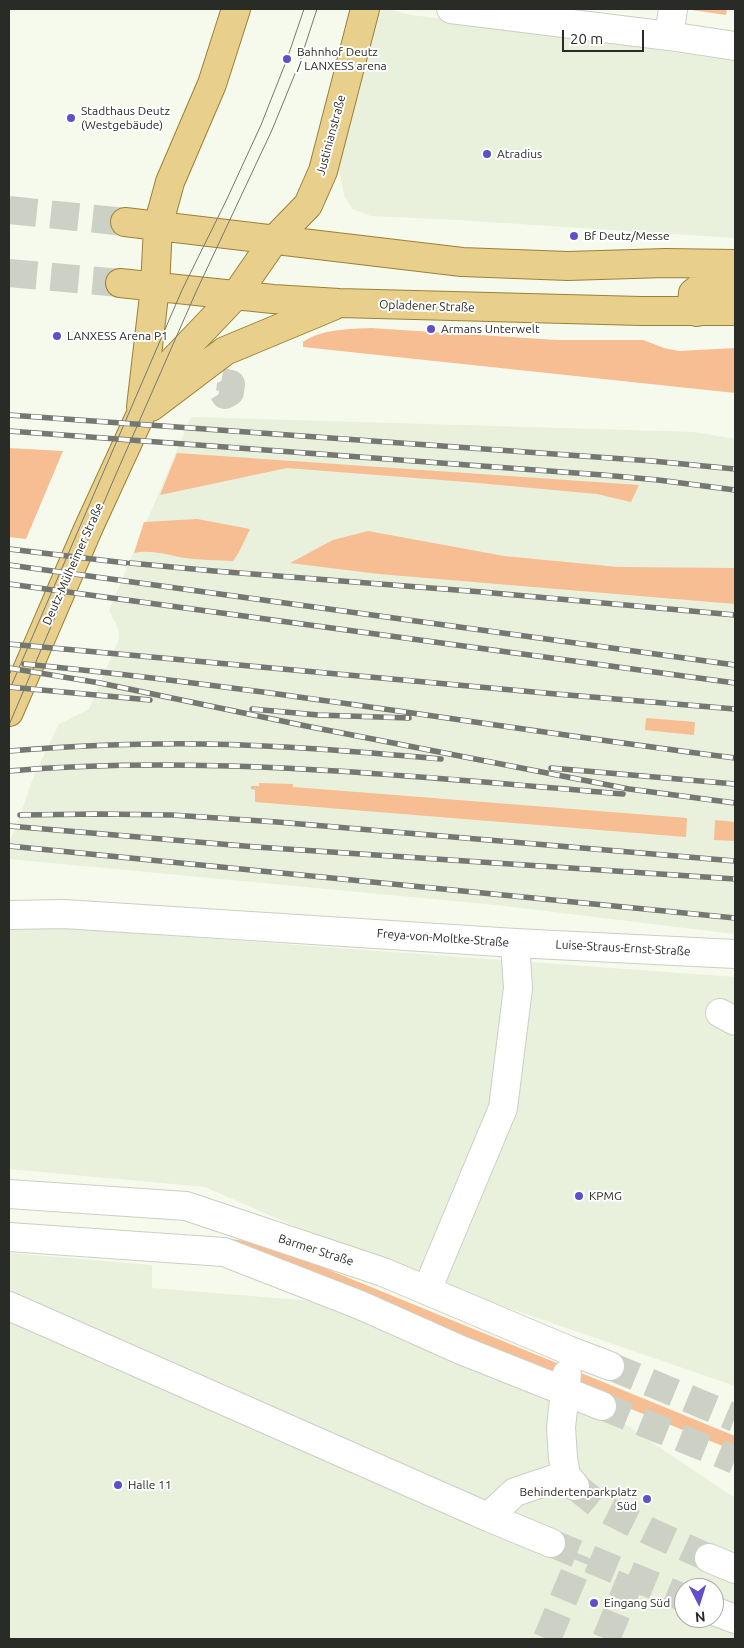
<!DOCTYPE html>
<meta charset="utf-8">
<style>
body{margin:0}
#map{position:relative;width:744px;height:1648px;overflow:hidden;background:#f6faed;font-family:Ubuntu,sans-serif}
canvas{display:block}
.frame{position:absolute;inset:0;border:10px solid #292b26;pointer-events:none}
.north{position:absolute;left:674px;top:1578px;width:50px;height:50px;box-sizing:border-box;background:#fff;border:1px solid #a9aaa8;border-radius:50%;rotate:175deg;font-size:14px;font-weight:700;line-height:20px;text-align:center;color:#292b26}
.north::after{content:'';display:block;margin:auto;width:18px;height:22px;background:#5f50c9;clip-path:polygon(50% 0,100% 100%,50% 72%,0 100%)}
.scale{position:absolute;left:562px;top:30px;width:82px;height:22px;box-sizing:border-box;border:2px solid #292b26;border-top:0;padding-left:6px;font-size:15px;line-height:18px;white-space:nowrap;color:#292b26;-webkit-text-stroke:4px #fff;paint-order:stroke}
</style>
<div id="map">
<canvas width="744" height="1648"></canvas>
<div class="frame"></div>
<div class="north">N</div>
<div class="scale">20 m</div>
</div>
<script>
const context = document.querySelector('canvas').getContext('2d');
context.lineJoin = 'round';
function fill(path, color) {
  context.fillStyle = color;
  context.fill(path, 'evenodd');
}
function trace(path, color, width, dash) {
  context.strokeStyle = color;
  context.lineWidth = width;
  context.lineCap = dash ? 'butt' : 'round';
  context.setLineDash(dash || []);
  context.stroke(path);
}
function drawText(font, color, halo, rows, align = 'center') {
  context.font = font + ' Ubuntu,sans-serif';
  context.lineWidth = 4;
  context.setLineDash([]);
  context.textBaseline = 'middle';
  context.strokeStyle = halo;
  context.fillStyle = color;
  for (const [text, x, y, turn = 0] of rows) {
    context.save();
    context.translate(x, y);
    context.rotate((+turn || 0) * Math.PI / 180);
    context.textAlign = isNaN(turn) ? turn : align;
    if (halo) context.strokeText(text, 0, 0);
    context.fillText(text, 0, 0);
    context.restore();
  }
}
const built = new Path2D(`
 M379 9H388L406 14 735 61V238L458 220 371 216 352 209 344 195 337 161Z
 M191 417 695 432 735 439V934L496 905 9 859V842L17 825 33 778 59 724 89 709 119 639 118 628 109 610Z
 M9 924 735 977V1386L386 1266 205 1187 9 1169Z
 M9 1253 152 1265V1288L326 1302 601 1408 735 1498V1639H9ZM684 1588H714V1618H684Z`);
const green = new Path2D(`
 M685 9H727L726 15Z
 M371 328 557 340H643L664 348 679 351 735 348V393L303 347V342C321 329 350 329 371 328Z
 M9 448 63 451 26 539 9 537Z
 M177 453 639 485 631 502 597 494 467 482 287 468 160 495Z
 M197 519 250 529 239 552 233 561C217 560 201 560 185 558 169 555 150 549 134 553L144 522Z
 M368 531 504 556 618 567 735 568V604L379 574 290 563 333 540Z
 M646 718 695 722 694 735 645 730Z
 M259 783 293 784V787L687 818 686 837 255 802V790L251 789V786H259Z
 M715 820 735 822V841L714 840Z
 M225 1238 245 1241 278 1249 735 1436V1451L438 1331Z`);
const minorTunnel = new Path2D(`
 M221 382 231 384 230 392 225 395 220 387Z
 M610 1366 735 1418
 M602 1406 735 1460
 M575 1486 601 1507 651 1532 709 1558
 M551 1543 684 1598
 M547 1639 582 1555
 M606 1639 632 1576`);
const majorTunnel = new Path2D(`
 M9 210 125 222
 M9 273 120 283`);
const minor = new Path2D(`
 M451 9 669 36 735 46
 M669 36 673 9
 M9 915 64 914 515 943 735 954
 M720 1013 735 1021
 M9 1194 186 1206 383 1272 568 1350 610 1366
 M9 1237 224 1252 360 1305 461 1350 602 1406
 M427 1290 503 1108 518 988 515 943
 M9 1306 488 1517 515 1492 566 1475
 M567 1374 561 1427 563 1458 566 1475 575 1486
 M488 1517 551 1543
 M709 1558 735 1569
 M714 1611 735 1619`);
const major = new Path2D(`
 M125 222 462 262 568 266 666 263 735 264
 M120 283 273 299 339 303 641 311H735
 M697 312 692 303 693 293 702 286 735 283
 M141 407 155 287 158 226 170 182 212 84 236 9
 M151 407 225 351 333 306
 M9 712 88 529 140 416 173 361 236 295 274 240 308 205 323 171 365 9`);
const tram = new Path2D(`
 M9 691 182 290 226 201 261 125 287 59 304 9
 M9 725 113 481 196 292 272 130 299 64 317 9`);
const rail = new Path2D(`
 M9 415 652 461 735 469
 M9 431 603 475 658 480 735 490
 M9 549 126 563
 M130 563 214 571 482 592 735 615
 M9 565 735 665
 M9 584 735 683
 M9 644 556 694 735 709
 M24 664C262 687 498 728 735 758
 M9 668 100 683 306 726 629 789 735 803
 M9 687 150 700
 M252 709 318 715 409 718
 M9 751C73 746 138 743 202 744 282 745 362 752 441 759
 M551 768 735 784
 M9 771C213 754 419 777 623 794
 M20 815 101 814 172 815 277 822 735 861
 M9 826 256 847 735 879
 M9 846 735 918`);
const markers = [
 [287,59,5,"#5f50c9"],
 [71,118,5,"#5f50c9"],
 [487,154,5,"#5f50c9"],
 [574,236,5,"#5f50c9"],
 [431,329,5,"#5f50c9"],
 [57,336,5,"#5f50c9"],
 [579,1196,5,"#5f50c9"],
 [118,1485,5,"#5f50c9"],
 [647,1499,5,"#5f50c9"],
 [594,1603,5,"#5f50c9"]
];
const poiNames = [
 ["Bahnhof Deutz",297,52],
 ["/ LANXESS arena",297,66],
 ["Stadthaus Deutz",81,111],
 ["(Westgebäude)",81,125],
 ["Atradius",497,154],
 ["Bf Deutz/Messe",584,236],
 ["Armans Unterwelt",441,329],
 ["LANXESS Arena P1",67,336],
 ["KPMG",589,1196],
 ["Halle 11",128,1485],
 ["Behindertenparkplatz",637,1492,"right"],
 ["Süd",637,1506,"right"],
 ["Eingang Süd",604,1603]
];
const streetNames = [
 ["Justinianstraße",331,135,-75],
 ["Opladener Straße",427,306,2],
 ["Deutz-Mülheimer Straße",73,564,-66],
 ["Freya-von-Moltke-Straße",443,938,4],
 ["Luise-Straus-Ernst-Straße",623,948,3],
 ["Barmer Straße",316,1250,18]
];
fill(built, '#e9f0db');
fill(green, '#f7bd93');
trace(minorTunnel, '#cdd1c5', 28, [28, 14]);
trace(majorTunnel, '#cdd1c5', 28, [28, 14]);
trace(minor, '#cbcfc3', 30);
trace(major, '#9b8136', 30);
trace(minor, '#fff', 28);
trace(major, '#e8d08c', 28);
trace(tram, '#757870', 1);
trace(rail, '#757870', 5.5);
trace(rail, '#fff', 4, [11]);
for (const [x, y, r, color] of markers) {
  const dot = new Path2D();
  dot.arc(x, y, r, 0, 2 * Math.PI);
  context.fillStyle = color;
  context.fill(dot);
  trace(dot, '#fff', 2);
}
drawText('12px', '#292b26', '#fff', poiNames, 'left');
drawText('12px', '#292b26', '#fff', streetNames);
</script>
